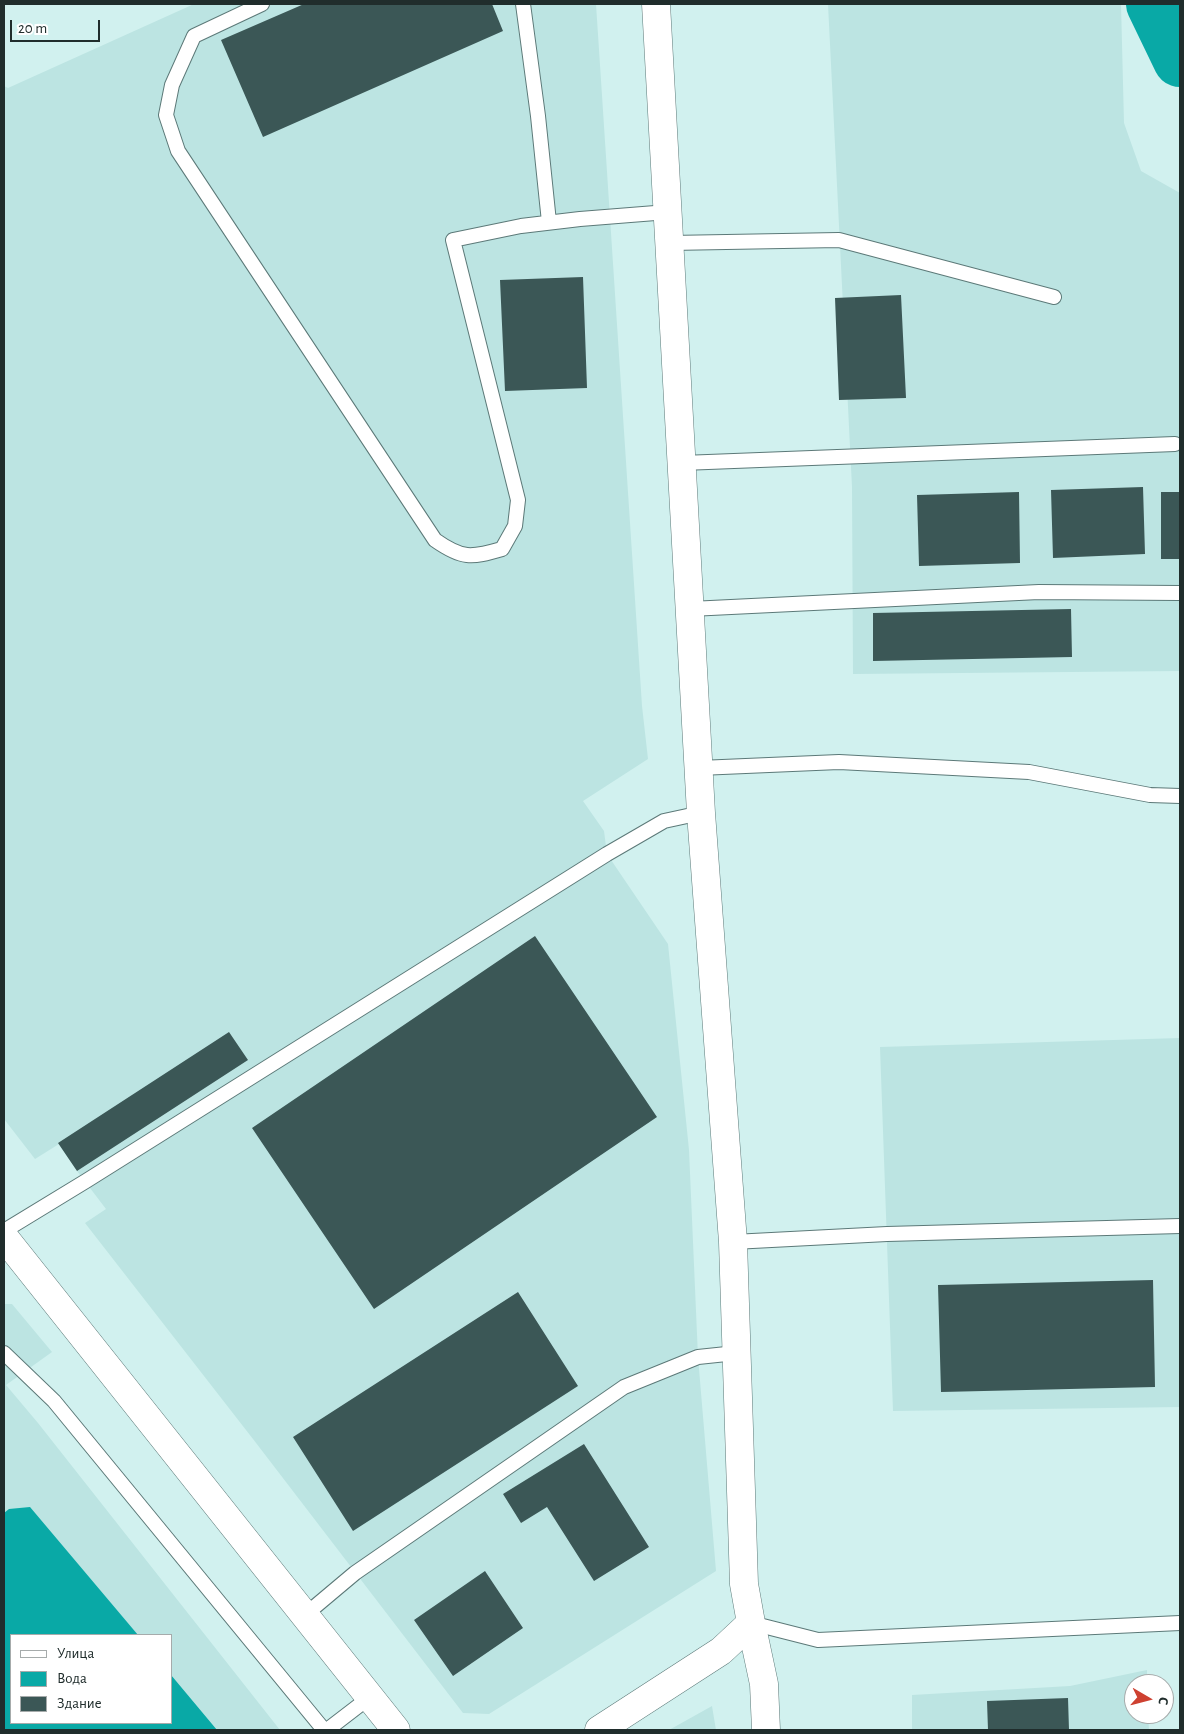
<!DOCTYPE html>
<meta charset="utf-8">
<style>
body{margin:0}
#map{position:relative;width:1184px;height:1734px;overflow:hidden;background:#d1f1ef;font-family:"Alegreya Sans",sans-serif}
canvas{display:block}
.frame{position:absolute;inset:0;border:5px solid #202d2c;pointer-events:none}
.legend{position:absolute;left:10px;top:1634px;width:162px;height:90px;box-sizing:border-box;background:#fff;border:1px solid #a6abab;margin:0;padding:6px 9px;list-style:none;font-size:15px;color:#202d2c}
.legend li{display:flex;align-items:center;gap:10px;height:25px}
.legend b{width:25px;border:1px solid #a6abab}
.north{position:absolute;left:1124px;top:1674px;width:50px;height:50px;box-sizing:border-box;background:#fff;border:1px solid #a6abab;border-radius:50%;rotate:98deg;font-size:14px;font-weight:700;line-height:20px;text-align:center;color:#202d2c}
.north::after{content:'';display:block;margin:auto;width:18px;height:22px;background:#ce4131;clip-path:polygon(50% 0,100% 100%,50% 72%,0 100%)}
.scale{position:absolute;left:10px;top:20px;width:90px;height:22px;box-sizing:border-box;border:2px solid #202d2c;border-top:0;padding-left:6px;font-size:15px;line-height:18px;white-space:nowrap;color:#202d2c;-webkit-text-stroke:4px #fff;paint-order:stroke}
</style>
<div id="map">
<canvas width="1184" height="1734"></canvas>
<div class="frame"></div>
<ul class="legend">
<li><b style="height:6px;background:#fff"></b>Улица</li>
<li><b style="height:14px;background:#09a9a6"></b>Вода</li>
<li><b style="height:14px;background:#3b5756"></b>Здание</li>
</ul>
<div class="north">С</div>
<div class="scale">20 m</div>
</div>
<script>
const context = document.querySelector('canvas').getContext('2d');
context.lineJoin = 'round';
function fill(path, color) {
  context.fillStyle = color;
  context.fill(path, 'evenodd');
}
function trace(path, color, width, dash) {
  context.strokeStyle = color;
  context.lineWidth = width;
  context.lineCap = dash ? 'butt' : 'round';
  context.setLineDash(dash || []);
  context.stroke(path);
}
const built = new Path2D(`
 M194 4H596L642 706 648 759 583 801 604 831 607 854 668 944 689 1150 698 1357 716 1571 489 1714 463 1713 253 1439 85 1223 106 1209 77 1171 59 1144 35 1159 4 1119V86L8 88Z
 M828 4H1121L1124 123 1141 171 1180 193V671L853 674 852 487Z
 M1180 1038V1407L893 1411 880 1047Z
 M4 1304H12L52 1352 6 1385 38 1423 280 1730H4ZM11 1635H171V1723H11Z
 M1147 1670V1684H1134V1714H1148L1149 1730H912V1695L1070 1686Z
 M712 1706 716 1730H669Z`);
const water = new Path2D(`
 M30 1507 138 1635H11V1723H171V1675L217 1730H4V1513L9 1509Z`);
const river = new Path2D(`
 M1153 4 1180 60`);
const building = new Path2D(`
 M304 4H492L503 31 263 137 221 40Z
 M583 277 587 388 505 391 500 280Z
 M901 295 906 398 839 400 835 298Z
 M1143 487 1145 554 1053 558 1051 490Z
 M1019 492 1020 563 919 566 917 495Z
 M1161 492H1180V559H1161Z
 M1071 609 1072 657 873 661V613Z
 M535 936 657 1117 374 1309 252 1128Z
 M229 1032 248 1060 77 1171 58 1143Z
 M1153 1280 1155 1387 941 1392 938 1285Z
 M518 1292 578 1386 353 1531 293 1437Z
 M584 1444 649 1547 594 1581 547 1507 521 1523 503 1494Z
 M485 1571 523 1628 453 1676 414 1620Z
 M1068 1698 1069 1730H988L987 1701Z`);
const lane = new Path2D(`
 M262 4 194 36 172 85 166 115 178 151 435 540C462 559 471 558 502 549L515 526 518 500 453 240 521 226 580 219 668 212
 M523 4 538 116 549 222
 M670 243 839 240 1054 297
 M682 463 1175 444
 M690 609 1039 592 1180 593
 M699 768 839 762 1029 772 1150 795 1180 796
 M4 1231 86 1181 607 854 664 821 701 813
 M733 1242 887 1234 1180 1226
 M4 1353 54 1401 324 1730
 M305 1615 355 1573 624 1387 698 1357 736 1353
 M751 1623 818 1640 1180 1623
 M327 1730 370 1697`);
const street = new Path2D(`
 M4 1237 396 1730
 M751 1623 764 1684 766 1730
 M599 1730 721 1651 751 1623 744 1584 733 1242 701 813 656 4`);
fill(built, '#bce4e2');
fill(water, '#09a9a6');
trace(river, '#09a9a6', 54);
fill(building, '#3b5756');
trace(lane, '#5c7978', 16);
trace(street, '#5c7978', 29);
trace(lane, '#fff', 14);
trace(street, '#fff', 28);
</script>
